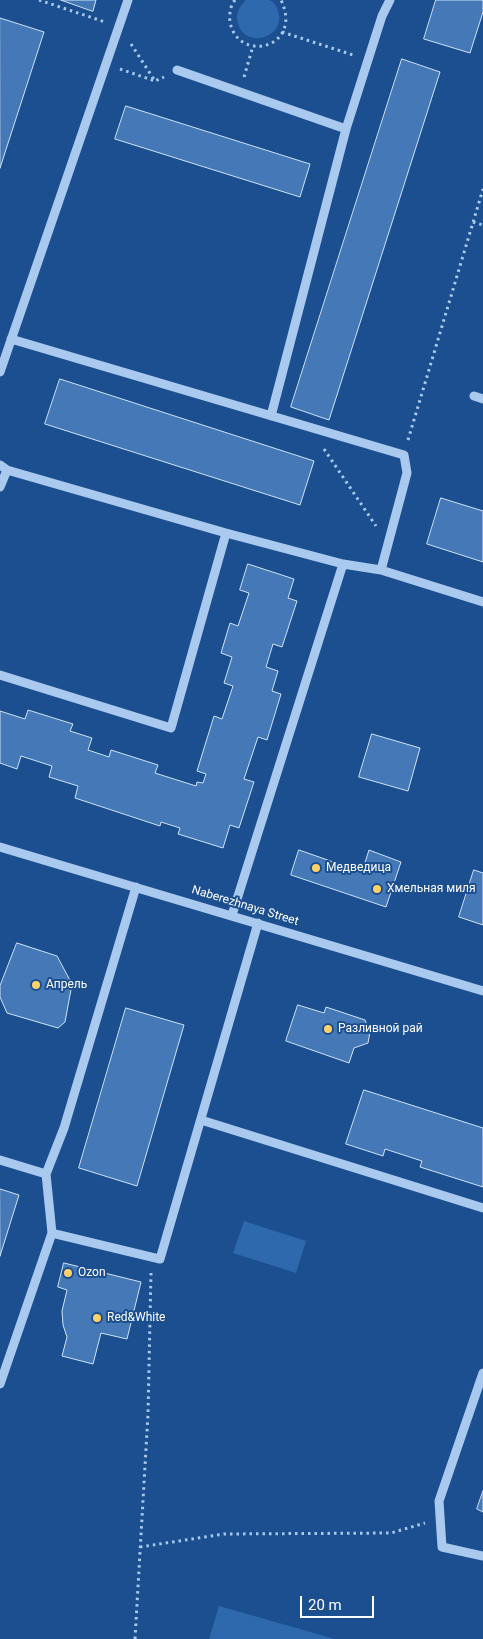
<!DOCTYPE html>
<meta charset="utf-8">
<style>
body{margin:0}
#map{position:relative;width:483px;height:1639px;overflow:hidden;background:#1b4f8f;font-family:Roboto,sans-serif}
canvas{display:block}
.scale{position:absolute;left:300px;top:1596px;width:74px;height:22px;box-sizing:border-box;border:2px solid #fff;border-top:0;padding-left:6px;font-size:15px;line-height:18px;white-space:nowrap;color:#fff;-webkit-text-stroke:4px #1b4f8f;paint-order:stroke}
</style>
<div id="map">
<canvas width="483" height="1639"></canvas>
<div class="scale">20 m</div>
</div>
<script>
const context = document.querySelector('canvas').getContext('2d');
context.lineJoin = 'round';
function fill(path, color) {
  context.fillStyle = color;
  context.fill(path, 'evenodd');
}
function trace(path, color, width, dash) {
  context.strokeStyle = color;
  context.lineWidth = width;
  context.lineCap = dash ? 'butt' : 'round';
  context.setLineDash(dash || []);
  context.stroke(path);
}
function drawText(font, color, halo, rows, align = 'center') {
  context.font = font + ' Roboto,sans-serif';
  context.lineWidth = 4;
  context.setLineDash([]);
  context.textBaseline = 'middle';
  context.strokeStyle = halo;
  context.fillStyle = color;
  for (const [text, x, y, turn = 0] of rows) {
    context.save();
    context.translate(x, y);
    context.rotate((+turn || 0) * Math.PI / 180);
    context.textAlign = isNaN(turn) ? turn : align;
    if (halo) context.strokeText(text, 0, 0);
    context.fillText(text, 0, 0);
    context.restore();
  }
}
const green = new Path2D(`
 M246 0C253 0 262 0 269 0 273 1 275 4 277 8 290 36 246 51 238 24 235 14 239 7 246 0Z
 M244 1221 306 1241 296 1273 233 1253Z
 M219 1606 335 1639H209Z`);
const building = new Path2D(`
 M61 0H96L93 11Z
 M436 0H483V12L470 53 424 39Z
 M0 18 44 32 0 168Z
 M402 59 440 72 329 420 291 407Z
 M126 106 310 164 300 197 115 139Z
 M60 379 314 461 300 505 45 424Z
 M441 498 483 511V562L427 544Z
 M248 564 294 579 288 598 297 601 282 647 273 644 266 667 278 671 272 691 281 694 267 740 258 737 244 779 254 782 239 828 230 825 223 848 178 834 180 828 161 822 160 826 75 798 78 786 49 777 52 766 21 756 17 769 0 763V711L25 719 28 710 73 724 70 731 92 738 88 750 109 757 111 750 158 765 155 773 196 786 197 782 203 783 206 774 197 771 214 716 222 719 233 686 224 683 232 657 221 653 230 623 238 626 249 593 240 590Z
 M372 734 420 748 408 791 359 777Z
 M299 850 362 872 369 850 401 862 386 907 291 875Z
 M474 870 483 873V925L459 917Z
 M17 943 57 956 72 984 65 1022 58 1028 7 1013 0 997V986Z
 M298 1005 324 1013 326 1007 365 1020 370 1032 368 1043 354 1048 349 1063 286 1041Z
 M126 1008 184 1025 137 1186 79 1168Z
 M364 1090 483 1128V1187L420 1167 422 1161 385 1149 383 1156 346 1144Z
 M0 1189 19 1195 0 1256Z
 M64 1263 141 1282 127 1339 101 1333 93 1364 62 1356 67 1337 63 1325 62 1311 67 1290 58 1287Z
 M483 1491V1512L477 1509Z`);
const path = new Path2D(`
 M39 0 105 22
 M235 0C230 6 229 15 230 22 238 64 304 48 281 0
 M282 32 353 55
 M131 44 155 81 164 77
 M120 69 155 81
 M244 77 253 46
 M473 222 483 225
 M408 440 483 189
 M324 449 376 526
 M140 1547 224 1534 391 1533 425 1523
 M135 1639 148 1414 151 1272`);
const minor = new Path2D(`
 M177 70 346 129
 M11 339 404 455 407 473 381 570 343 564
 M0 372 128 0
 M474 396 483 399
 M271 416 346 129 382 16 390 0
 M0 465 7 470 0 487
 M226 533 343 564 232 915
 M381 570 483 602
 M0 675 171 728 226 533 7 470
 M0 847 483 991
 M201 1120 483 1208
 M0 1160 46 1174
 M52 1233 160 1259 258 923
 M483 1373 439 1501 442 1547 483 1556
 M0 1384 52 1233 46 1174 64 1128 136 887`);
const markers = [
 [316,868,5,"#ffd166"],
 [377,889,5,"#ffd166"],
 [36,985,5,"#ffd166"],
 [328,1029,5,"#ffd166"],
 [68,1273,5,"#ffd166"],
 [97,1318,5,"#ffd166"]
];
const poiNames = [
 ["Медведица",326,868],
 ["Хмельная миля",387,889],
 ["Апрель",46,985],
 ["Разливной рай",338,1029],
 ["Ozon",78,1273],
 ["Red&White",107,1318]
];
const streetNames = [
 ["Naberezhnaya Street",245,906,17]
];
fill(green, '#2e69ad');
fill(building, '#4478b7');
trace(building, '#cfe3fa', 1);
trace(path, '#a9c9ee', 3, [2.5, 4]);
trace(minor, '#a9c9ee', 9);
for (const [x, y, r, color] of markers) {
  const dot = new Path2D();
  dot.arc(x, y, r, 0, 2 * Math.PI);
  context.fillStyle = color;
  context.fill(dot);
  trace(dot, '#1b4f8f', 2);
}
drawText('12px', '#fff', '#1b4f8f', poiNames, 'left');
drawText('12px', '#fff', '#1b4f8f', streetNames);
</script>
